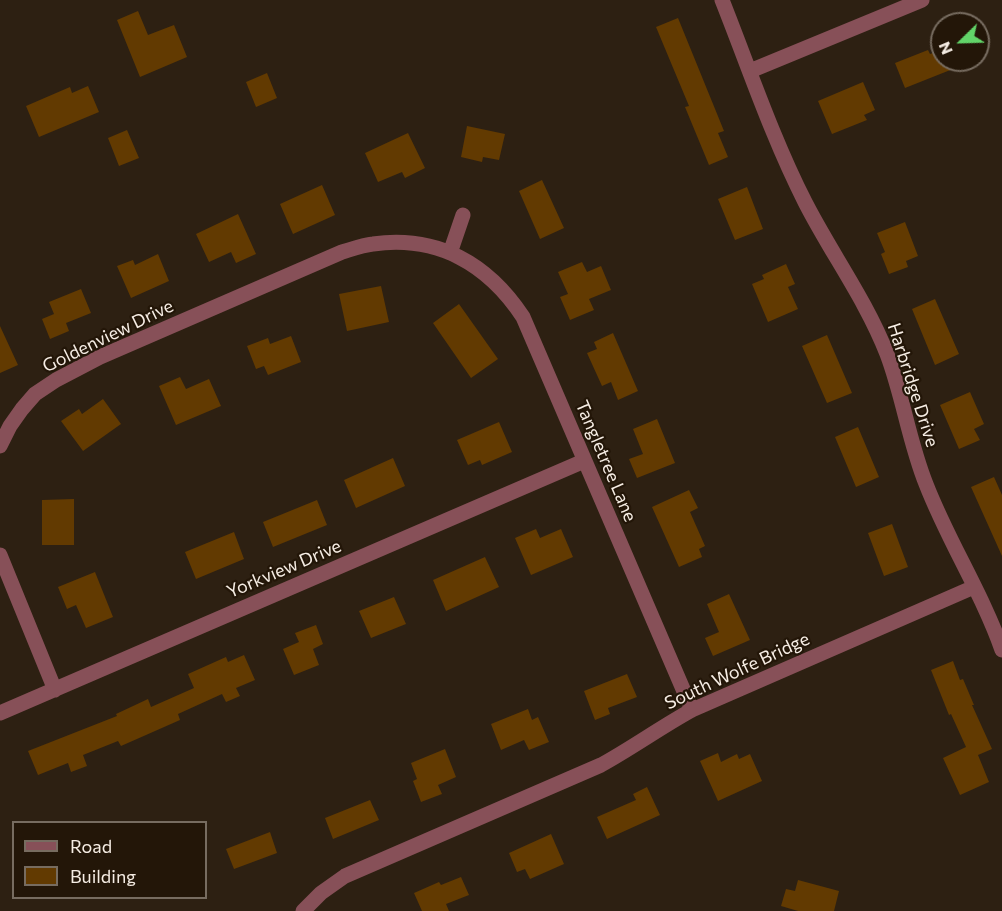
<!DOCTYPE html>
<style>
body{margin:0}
#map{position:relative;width:1002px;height:911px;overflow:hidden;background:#2d2012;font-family:Commissioner,sans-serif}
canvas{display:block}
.legend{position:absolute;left:12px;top:821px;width:195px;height:78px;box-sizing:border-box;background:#231608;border:2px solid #776c60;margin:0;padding:8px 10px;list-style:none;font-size:18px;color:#f6ede4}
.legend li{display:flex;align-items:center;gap:12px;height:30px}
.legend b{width:30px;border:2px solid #776c60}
.north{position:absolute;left:930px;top:12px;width:60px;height:60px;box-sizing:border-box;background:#231608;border:2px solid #776c60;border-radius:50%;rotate:247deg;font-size:16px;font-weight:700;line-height:24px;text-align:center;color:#f6ede4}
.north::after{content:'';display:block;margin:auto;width:21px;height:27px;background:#62d469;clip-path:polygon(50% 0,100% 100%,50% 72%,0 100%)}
</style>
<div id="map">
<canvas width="1002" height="911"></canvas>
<ul class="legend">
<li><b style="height:8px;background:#875058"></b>Road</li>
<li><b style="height:16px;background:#623a01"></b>Building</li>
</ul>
<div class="north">N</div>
</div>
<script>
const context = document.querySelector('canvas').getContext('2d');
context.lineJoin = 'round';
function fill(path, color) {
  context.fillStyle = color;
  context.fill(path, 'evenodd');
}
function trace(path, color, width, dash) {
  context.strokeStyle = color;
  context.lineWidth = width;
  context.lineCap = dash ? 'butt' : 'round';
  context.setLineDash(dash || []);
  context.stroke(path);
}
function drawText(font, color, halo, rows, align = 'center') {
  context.font = font + ' Commissioner,sans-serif';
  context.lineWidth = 4.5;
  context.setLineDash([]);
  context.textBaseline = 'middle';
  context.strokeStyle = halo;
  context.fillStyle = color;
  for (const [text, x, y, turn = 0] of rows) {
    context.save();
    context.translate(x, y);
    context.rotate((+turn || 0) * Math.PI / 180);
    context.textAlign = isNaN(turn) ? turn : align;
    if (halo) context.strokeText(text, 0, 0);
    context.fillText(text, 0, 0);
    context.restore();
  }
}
const building = new Path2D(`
 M138 11 148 35 174 25 187 57 140 77 117 20Z
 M678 18 724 131 718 133 728 157 709 165 685 107 689 106 656 27Z
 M928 50 930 54 942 50V60L973 61 905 88 895 63Z
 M267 73 277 98 256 107 246 82Z
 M863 82 875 110 864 115 867 120 832 134 818 101Z
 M88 86 99 112 39 137 26 106 70 87 72 93Z
 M467 126 505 134 499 160 483 157 482 162 461 157Z
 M127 130 139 158 119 166 108 138Z
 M408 133 425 168 405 178 402 172 378 182 365 153Z
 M542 180 564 228 540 239 519 191Z
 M322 185 335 215 293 234 280 204Z
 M747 187 763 229 735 240 718 199Z
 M238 214 256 254 236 263 231 252 209 262 196 234Z
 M905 222 918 256 906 261 908 267 889 274 881 254 885 252 877 233Z
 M158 254 169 281 131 298 117 266 133 260 135 265Z
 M582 262 587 272 601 266 611 290 589 299 594 310 570 320 560 297 568 294 558 272Z
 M786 264 795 284 788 287 798 309 768 322 752 284 764 279 762 275Z
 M381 286 389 322 347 331 339 294Z
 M81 289 91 313 66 323 69 331 50 339 42 319 54 314 49 302Z
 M935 299 959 354 935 365 912 309Z
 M459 304 498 359 471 378 433 323Z
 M0 326 18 365 0 373Z
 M613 333 638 391 618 400 611 382 602 386 587 353 597 349 594 342Z
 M827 335 852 393 827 403 802 346Z
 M291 336 301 362 268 375 264 366 256 369 247 346 268 338 270 344Z
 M180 377 186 389 209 379 221 406 176 425 159 386Z
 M970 392 984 424 974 429 980 440 959 449 940 405Z
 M103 399 121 424 83 451 61 421 79 409 82 414Z
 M657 419 675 463 637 478 629 459 643 454 633 429Z
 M499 422 512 452 482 465 480 460 468 465 457 440Z
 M858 427 879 477 856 487 835 437Z
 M393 458 405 486 356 508 344 480Z
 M994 477 1002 495V556L971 487Z
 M689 490 698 508 690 512 705 546 699 549 702 557 679 567 652 507Z
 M74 499V545H42V500Z
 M317 500 327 525 273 547 263 522Z
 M892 524 908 567 884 576 868 533Z
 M536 529 540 538 561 529 573 557 531 575 515 538Z
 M234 532 244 559 196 579 185 552Z
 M485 557 499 587 446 611 433 580Z
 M95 572 113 617 86 628 76 605 67 609 58 587Z
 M729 594 750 640 713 656 705 638 719 632 707 604Z
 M394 597 406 624 371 638 359 611Z
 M316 625 323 644 313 649 319 665 294 675 283 649 299 642 295 633Z
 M244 655 255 680 236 688 240 696 226 702 222 694 178 714 180 720 146 735 121 746 118 741 83 755 87 766 71 772 68 763 38 775 28 751 117 716 116 714 148 699 151 707 194 688 188 674 226 657 228 662Z
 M953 661 960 680 963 679 974 705H972L992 749 978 755 989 782 960 795 943 758 966 747 951 714 949 715 931 670Z
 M627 674 637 697 608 708 610 714 595 720 584 691Z
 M528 709 532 720 538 717 549 742 529 750 524 740 501 750 491 724Z
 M445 749 456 777 438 785 442 794 421 802 413 781 417 779 411 763Z
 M718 753 721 762 737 754 739 759 750 754 762 781 718 801 700 761Z
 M647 787 660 815 607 839 597 817 636 800 633 794Z
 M370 800 379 820 333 839 325 818Z
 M270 832 277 853 234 869 226 849Z
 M551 834 564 864 530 879 525 869 517 872 509 853Z
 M461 877 469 895 446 904 449 911H422L414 893 439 882 441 885Z
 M798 880 839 891 834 911H798L781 906 786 889 795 891Z`);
const minor = new Path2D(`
 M722 0C749 68 772 137 805 202 831 253 866 300 887 354 903 396 909 442 926 484 948 541 982 593 1002 650
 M750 71 922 0
 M450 253 463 215
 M0 446 10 426 22 409 35 394 56 380 100 357 342 252C352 249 363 245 373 244 438 235 488 264 523 317L692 710
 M0 555 55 690
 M0 713 584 461
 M303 911 321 893 345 876 601 765C632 748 661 727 692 710L974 587`);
const streetNames = [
 ["Goldenview Drive",108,336,-26],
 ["Harbridge Drive",913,385,72],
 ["Tangletree Lane",606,461,67],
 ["Yorkview Drive",284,569,-23],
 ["South Wolfe Bridge",737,671,-25]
];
fill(building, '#623a01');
trace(minor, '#875058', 15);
drawText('18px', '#f6ede4', '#231608', streetNames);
</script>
